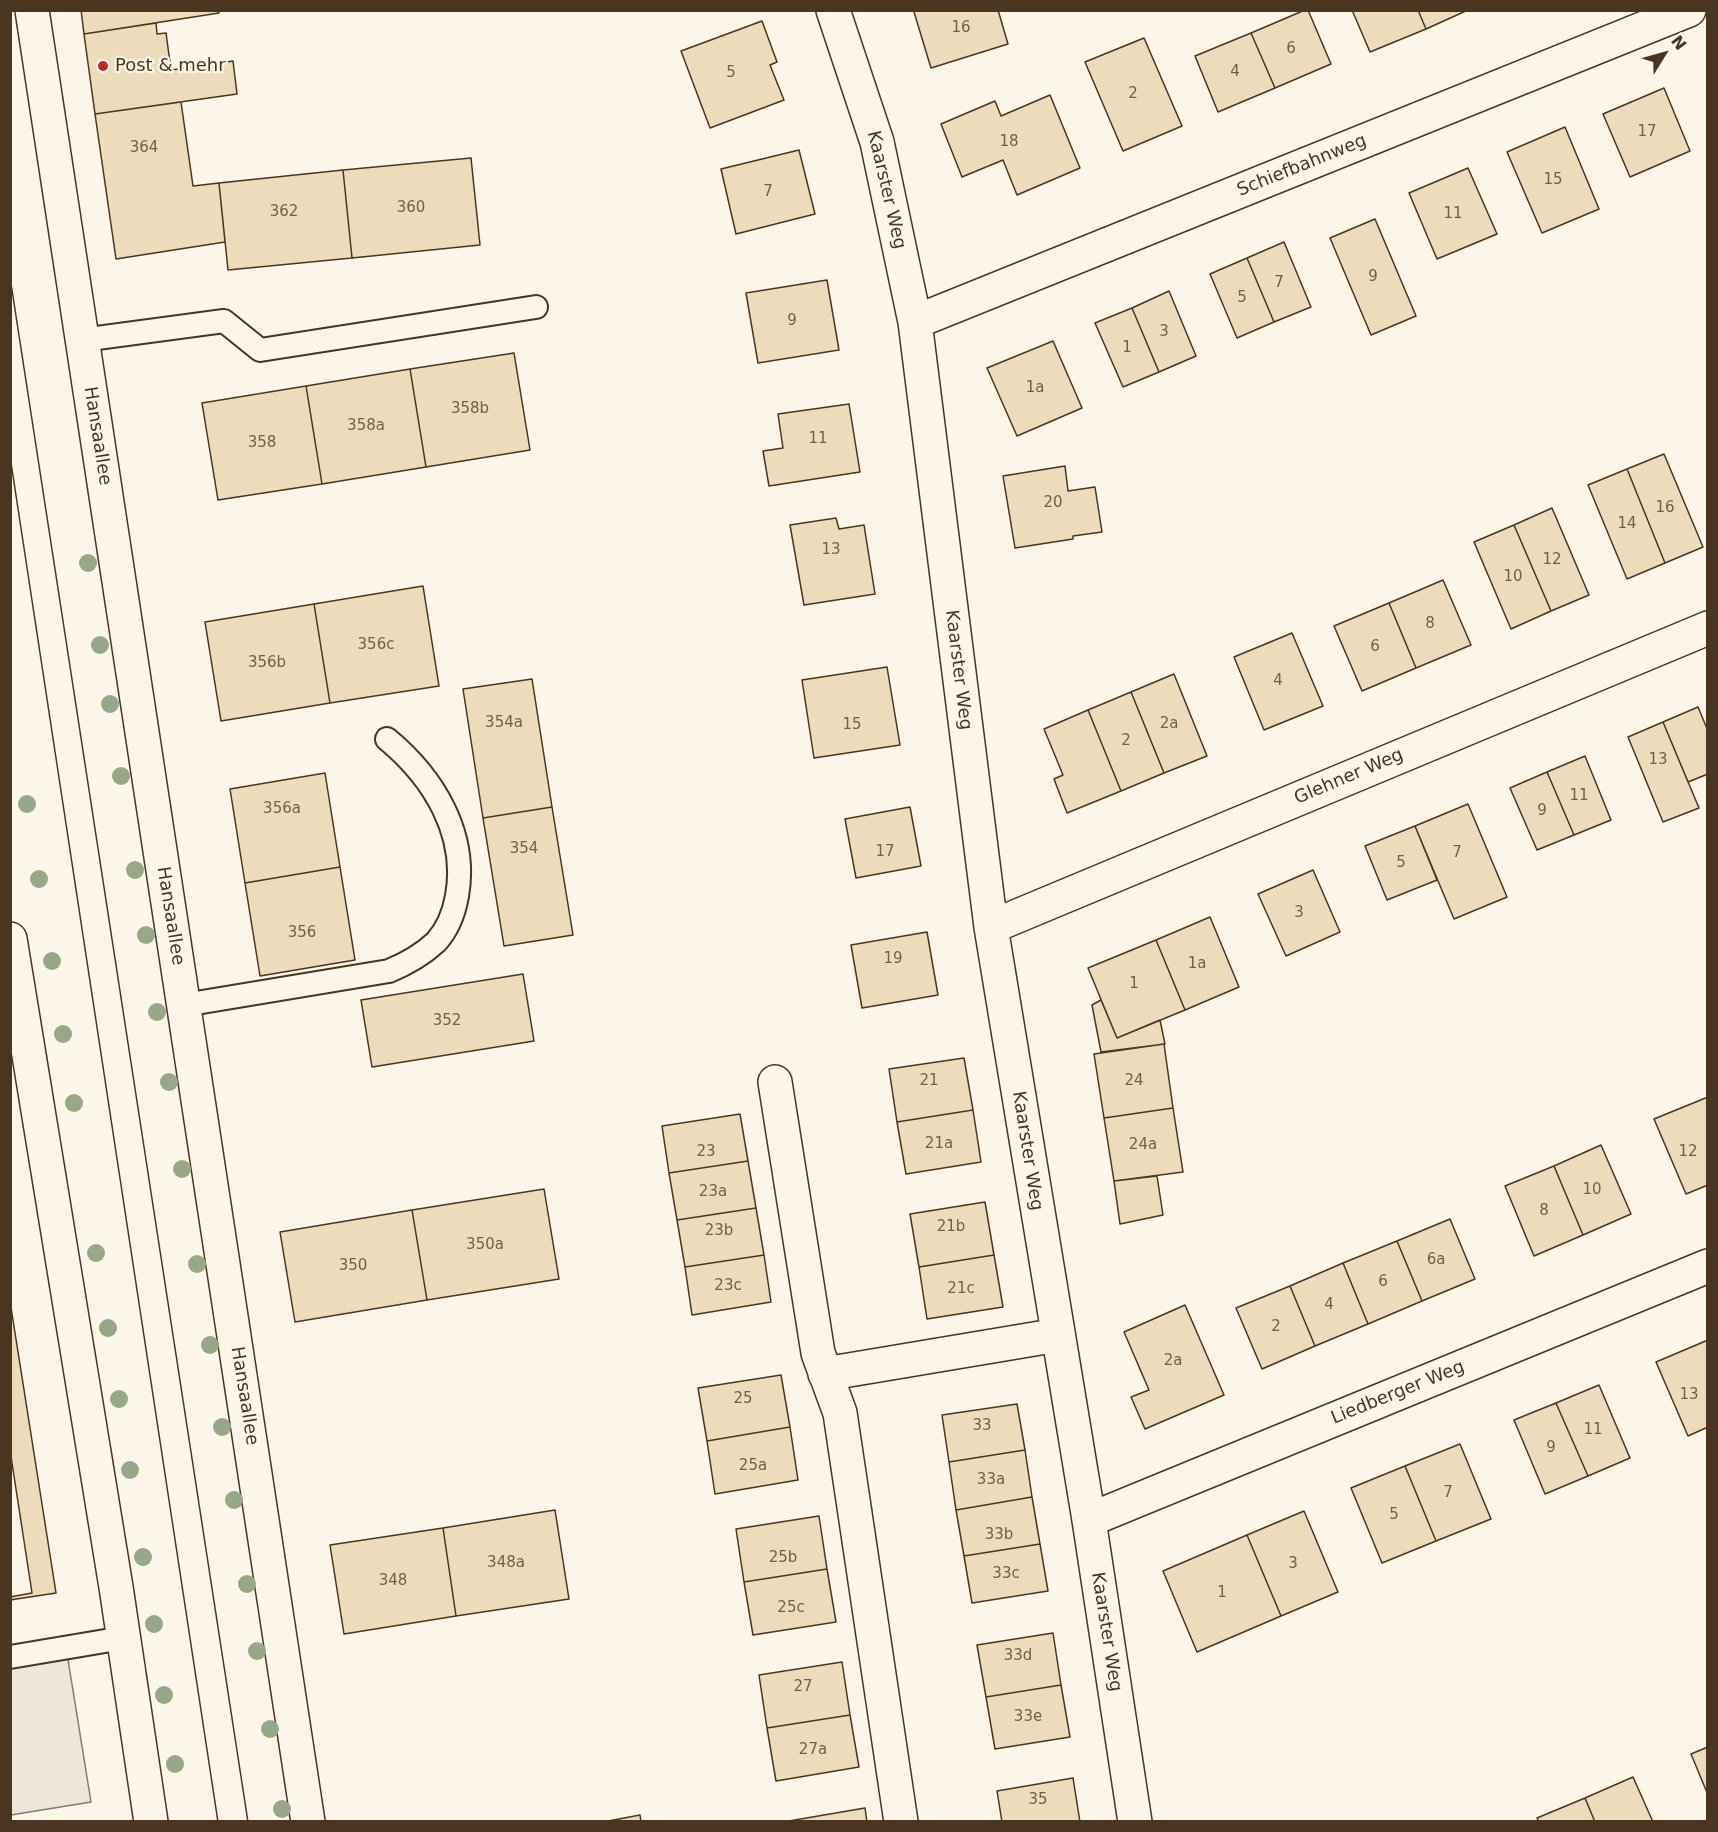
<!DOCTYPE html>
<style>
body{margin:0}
#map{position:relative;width:1718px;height:1832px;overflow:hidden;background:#fbf6e9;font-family:"DejaVu Sans",sans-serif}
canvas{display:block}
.frame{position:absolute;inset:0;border:12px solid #4a3520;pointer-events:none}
.north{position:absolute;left:1634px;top:24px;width:60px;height:60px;-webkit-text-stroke:4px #fbf6e9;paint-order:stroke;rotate:53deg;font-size:16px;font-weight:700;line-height:24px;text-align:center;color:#4a3520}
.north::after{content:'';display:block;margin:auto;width:21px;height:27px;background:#4a3520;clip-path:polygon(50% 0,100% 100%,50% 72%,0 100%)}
</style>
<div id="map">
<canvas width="1718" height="1832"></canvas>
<div class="frame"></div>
<div class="north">N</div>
</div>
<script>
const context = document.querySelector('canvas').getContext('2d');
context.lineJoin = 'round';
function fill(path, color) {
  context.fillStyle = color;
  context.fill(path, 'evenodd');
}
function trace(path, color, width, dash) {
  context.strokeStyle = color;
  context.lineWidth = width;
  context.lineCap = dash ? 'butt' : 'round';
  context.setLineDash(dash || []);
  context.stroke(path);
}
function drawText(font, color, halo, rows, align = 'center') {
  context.font = font + ' "DejaVu Sans",sans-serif';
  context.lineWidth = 4.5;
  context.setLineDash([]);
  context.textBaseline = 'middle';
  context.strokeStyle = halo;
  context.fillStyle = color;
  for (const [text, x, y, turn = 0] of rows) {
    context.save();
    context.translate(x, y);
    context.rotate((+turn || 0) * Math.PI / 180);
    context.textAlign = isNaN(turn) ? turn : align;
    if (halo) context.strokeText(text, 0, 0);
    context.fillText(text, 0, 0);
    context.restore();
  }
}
const parking = new Path2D(`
 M65 1641 91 1802 11 1815V1650Z`);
const building = new Path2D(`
 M81 10H218L219 13 84 34Z
 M917 10H998L1008 44 931 68 914 12Z
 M1305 10H1308L1331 64 1275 88 1251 33Z
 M1352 10H1418L1426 29 1370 52Z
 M1418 10H1468L1426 29Z
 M762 21 777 62 770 65 784 100 710 128 681 51Z
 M156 23 157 34 166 33 171 70 233 61 237 94 95 114 84 34Z
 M1251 33 1275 88 1218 112 1195 56Z
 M1144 38 1182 126 1123 151 1085 62Z
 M1664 88 1690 151 1630 177 1603 114Z
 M1050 95 1080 168 1017 195 1003 160 962 177 941 124 995 101 1001 116Z
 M181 102 193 186 219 183 225 242 116 259 95 114Z
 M1565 127 1599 209 1542 233 1507 152Z
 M799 150 815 214 736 234 721 169Z
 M471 158 480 245 352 258 343 170Z
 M1468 168 1497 234 1437 259 1409 193Z
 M343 170 352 258 228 270 219 183Z
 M1375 219 1416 316 1371 335 1330 238Z
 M1284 242 1311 307 1274 322 1247 258Z
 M1247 258 1274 322 1237 338 1210 274Z
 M827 280 839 350 758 363 746 293Z
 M1169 291 1196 356 1159 372 1132 308Z
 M1132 308 1159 372 1123 387 1095 323Z
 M1053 341 1082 408 1017 436 987 368Z
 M514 353 530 450 426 467 410 369Z
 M410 369 426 467 322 484 306 386Z
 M306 386 322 484 218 500 202 403Z
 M849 404 860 472 769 486 763 451 783 448 778 414Z
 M1664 454 1703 547 1665 563 1627 469Z
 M1065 466 1068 491 1095 487 1102 532 1073 536V539L1015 548 1003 476Z
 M1627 469 1665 563 1627 579 1588 485Z
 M1552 508 1589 595 1551 611 1514 525Z
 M836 518 839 529 864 525 875 594 804 605 790 525Z
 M1514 525 1551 611 1511 629 1474 542Z
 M1443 580 1471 645 1416 668 1389 603Z
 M423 586 439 686 330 703 314 604Z
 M1389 603 1416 668 1362 691 1334 626Z
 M314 604 330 703 221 721 205 622Z
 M1292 633 1323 706 1264 730 1234 657Z
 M887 667 900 745 814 758 802 680Z
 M1174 674 1207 756 1164 773 1131 692Z
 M532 679 552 807 483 818 463 689Z
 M1131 692 1164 773 1121 791 1088 710Z
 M1698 707 1708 731V774L1688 782 1663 722Z
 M1088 710 1121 791 1067 813 1054 779 1063 775 1044 729Z
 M1663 722 1699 808 1663 822 1628 737Z
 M1585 756 1611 820 1574 835 1547 772Z
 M1547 772 1574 835 1537 850 1510 788Z
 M325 773 340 867 245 883 230 789Z
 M1468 804 1507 897 1454 919 1415 826Z
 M552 807 573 935 504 946 483 818Z
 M910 807 921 866 856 878 845 819Z
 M1415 826 1437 880 1387 900 1365 846Z
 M340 867 355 960 260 976 245 883Z
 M1313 870 1340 932 1286 956 1258 894Z
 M1210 917 1239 987 1185 1010 1156 940Z
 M927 932 938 995 862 1008 851 945Z
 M1156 940 1185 1010 1117 1038 1088 968Z
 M523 974 534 1041 372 1067 361 1000Z
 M1101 1000 1117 1038 1160 1020 1165 1044 1101 1052 1092 1005Z
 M1164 1044 1173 1108 1104 1118 1094 1054Z
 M964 1058 973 1110 897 1122 889 1069Z
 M1708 1097V1185L1686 1194 1654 1119Z
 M1173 1108 1183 1172 1114 1181 1104 1118Z
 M973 1110 981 1162 906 1174 897 1122Z
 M740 1114 748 1161 669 1173 662 1126Z
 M1601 1145 1631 1214 1583 1235 1554 1166Z
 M748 1161 756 1208 677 1220 669 1173Z
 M1554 1166 1583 1235 1534 1256 1505 1186Z
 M1157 1176 1163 1215 1120 1224 1114 1181Z
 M544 1189 559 1279 427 1300 412 1210Z
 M985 1202 994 1255 919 1267 910 1214Z
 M756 1208 764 1255 685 1267 677 1220Z
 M412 1210 427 1300 295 1322 280 1232Z
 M1450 1219 1475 1279 1422 1301 1397 1241Z
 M1397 1241 1422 1301 1368 1324 1343 1263Z
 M764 1255 771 1302 692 1315 685 1267Z
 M994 1255 1003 1307 927 1319 919 1267Z
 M1343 1263 1368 1324 1315 1346 1290 1286Z
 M1290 1286 1315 1346 1262 1369 1236 1308Z
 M10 1301 56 1593 10 1600Z
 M1185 1305 1224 1395 1145 1429 1131 1397 1149 1390 1124 1332Z
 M1708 1340V1427L1688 1436 1656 1362Z
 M781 1375 790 1427 707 1441 698 1388Z
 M1599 1385 1630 1458 1588 1476 1556 1403Z
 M1556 1403 1588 1476 1545 1494 1514 1420Z
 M1017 1404 1025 1450 949 1462 942 1415Z
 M790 1427 798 1480 715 1494 707 1441Z
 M1460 1444 1491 1519 1436 1541 1405 1466Z
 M10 1450 32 1593 10 1597Z
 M1025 1450 1032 1497 956 1510 949 1462Z
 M1405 1466 1436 1541 1382 1563 1351 1488Z
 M1032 1497 1040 1544 964 1556 956 1510Z
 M555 1510 569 1599 456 1616 443 1528Z
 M1304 1511 1338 1592 1281 1616 1247 1535Z
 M819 1516 827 1569 744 1582 736 1529Z
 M443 1528 456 1616 344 1634 330 1545Z
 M1247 1535 1281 1616 1197 1652 1163 1571Z
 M1040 1544 1048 1591 972 1603 964 1556Z
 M827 1569 836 1622 753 1635 744 1582Z
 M1053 1633 1061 1685 986 1697 977 1645Z
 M842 1662 850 1715 767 1728 759 1675Z
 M1061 1685 1070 1737 995 1749 986 1697Z
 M850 1715 859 1767 776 1781 767 1728Z
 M1708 1747V1795L1691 1754Z
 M1633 1777 1653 1822H1595L1585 1798Z
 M1073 1778 1080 1822H1002L997 1791Z
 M1585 1798 1595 1822H1539L1537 1818Z
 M865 1808 867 1822H783Z
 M640 1815 641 1822H603Z`);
const lane = new Path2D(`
 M82 340 224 321 260 350 536 307
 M184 1005 389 971C406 964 422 955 436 942 447 930 454 913 457 896 468 834 434 778 387 739
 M10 1657 123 1638`);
const street = new Path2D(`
 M833 10 877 142 915 322 991 927 1089 1520 1135 1822
 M915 322 1689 10
 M991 927 1708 628
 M775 1082 818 1353 840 1413 901 1822
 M825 1374 1058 1335
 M1089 1520 1708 1266`);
const secondary = new Path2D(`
 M32 10 308 1822
 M10 939 116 1587 151 1822`);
const tram = new Path2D(`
 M10 277 248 1822
 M10 456 218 1822`);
const trees = [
 [88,563],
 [100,645],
 [110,704],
 [121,776],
 [27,804],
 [135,870],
 [39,879],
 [146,935],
 [52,961],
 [157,1012],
 [63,1034],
 [169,1082],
 [74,1103],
 [182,1169],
 [96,1253],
 [197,1264],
 [108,1328],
 [210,1345],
 [119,1399],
 [222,1427],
 [130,1470],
 [234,1500],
 [143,1557],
 [247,1584],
 [154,1624],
 [257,1651],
 [164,1695],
 [270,1729],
 [175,1764],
 [282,1809]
];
const markers = [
 [103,66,6,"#c62828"]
];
const numberNames = [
 ["16",961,28],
 ["6",1291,49],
 ["4",1235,72],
 ["5",731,73],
 ["2",1133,94],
 ["17",1647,132],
 ["18",1009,142],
 ["364",144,148],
 ["15",1553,180],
 ["7",768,192],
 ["360",411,208],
 ["362",284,212],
 ["11",1453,214],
 ["9",1373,277],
 ["7",1279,283],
 ["5",1242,298],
 ["9",792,321],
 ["3",1164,332],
 ["1",1127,348],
 ["1a",1035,388],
 ["358b",470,409],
 ["358a",366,426],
 ["11",818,439],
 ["358",262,443],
 ["20",1053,503],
 ["16",1665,508],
 ["14",1627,524],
 ["13",831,550],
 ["12",1552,560],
 ["10",1513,577],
 ["8",1430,624],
 ["356c",376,645],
 ["6",1375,647],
 ["356b",267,663],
 ["4",1278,681],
 ["354a",504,723],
 ["2a",1169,724],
 ["15",852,725],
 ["2",1126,741],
 ["13",1658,760],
 ["11",1579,796],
 ["356a",282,809],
 ["9",1542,811],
 ["354",524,849],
 ["17",885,852],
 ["7",1457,853],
 ["5",1401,863],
 ["3",1299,913],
 ["356",302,933],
 ["19",893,959],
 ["1a",1197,964],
 ["1",1134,984],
 ["352",447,1021],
 ["21",929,1081],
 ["24",1134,1081],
 ["21a",939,1144],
 ["24a",1143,1145],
 ["23",706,1152],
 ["12",1688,1152],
 ["10",1592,1190],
 ["23a",713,1192],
 ["8",1544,1211],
 ["21b",951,1227],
 ["23b",719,1231],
 ["350a",485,1245],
 ["6a",1436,1260],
 ["350",353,1266],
 ["6",1383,1282],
 ["23c",728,1286],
 ["21c",961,1289],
 ["4",1329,1305],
 ["2",1276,1327],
 ["2a",1173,1361],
 ["13",1689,1395],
 ["25",743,1399],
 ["33",982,1426],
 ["11",1593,1430],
 ["9",1551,1448],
 ["25a",753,1466],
 ["33a",991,1480],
 ["7",1448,1493],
 ["5",1394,1515],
 ["33b",999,1535],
 ["25b",783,1558],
 ["348a",506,1563],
 ["3",1293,1564],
 ["33c",1006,1574],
 ["348",393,1581],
 ["1",1222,1593],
 ["25c",791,1608],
 ["33d",1018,1656],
 ["27",803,1687],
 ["33e",1028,1717],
 ["27a",813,1750],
 ["35",1038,1800]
];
const poiNames = [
 ["Post & mehr",115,66]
];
const streetNames = [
 ["Schiefbahnweg",1302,166,-22],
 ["Kaarster Weg",886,190,77],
 ["Hansaallee",97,436,81],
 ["Kaarster Weg",958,670,83],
 ["Glehner Weg",1349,777,-23],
 ["Hansaallee",170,916,81],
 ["Kaarster Weg",1027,1151,81],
 ["Liedberger Weg",1398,1393,-22],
 ["Hansaallee",244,1396,81],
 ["Kaarster Weg",1106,1632,81]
];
fill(parking, '#ede7d9');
trace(parking, '#887966', 1.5);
fill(building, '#ecdcbc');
trace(building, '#4a3520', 1.5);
trace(lane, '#4a3520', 26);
trace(street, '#4a3520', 36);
trace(secondary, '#4a3520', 36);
trace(lane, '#fbf6e9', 22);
trace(street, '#fbf6e9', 33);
trace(secondary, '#fbf6e9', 33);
trace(tram, '#4a3520', 1.5);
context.fillStyle = '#96a887';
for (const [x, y] of trees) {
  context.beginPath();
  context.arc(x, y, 9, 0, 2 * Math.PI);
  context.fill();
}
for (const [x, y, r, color] of markers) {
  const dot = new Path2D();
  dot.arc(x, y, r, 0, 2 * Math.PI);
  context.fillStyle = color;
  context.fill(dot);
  trace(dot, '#fbf6e9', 2);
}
drawText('15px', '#725f47', null, numberNames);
drawText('18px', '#4a3520', '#fbf6e9', poiNames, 'left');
drawText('18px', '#4a3520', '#fbf6e9', streetNames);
</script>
